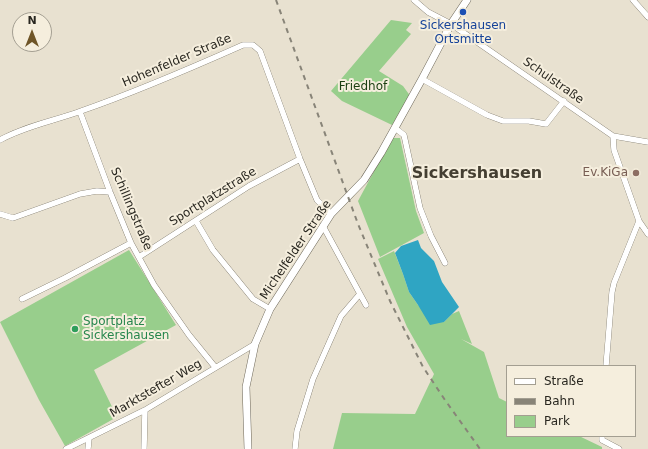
<!DOCTYPE html>
<meta charset="utf-8">
<style>
body{margin:0}
#map{position:relative;width:648px;height:449px;overflow:hidden;background:#e8e1d0;font-family:"DejaVu Sans",sans-serif}
canvas{display:block}
.legend{position:absolute;left:506px;top:365px;width:130px;height:72px;box-sizing:border-box;background:#f5eedd;border:1px solid #a39e91;margin:0;padding:5px 7px;list-style:none;font-size:12px;color:#292720}
.legend li{display:flex;align-items:center;gap:8px;height:20px}
.legend b{width:20px;border:1px solid #a39e91}
.north{position:absolute;left:12px;top:12px;width:40px;height:40px;box-sizing:border-box;background:#f5eedd;border:1px solid #a39e91;border-radius:50%;rotate:0deg;font-size:11px;font-weight:700;line-height:16px;text-align:center;color:#292720}
.north::after{content:'';display:block;margin:auto;width:14px;height:18px;background:#6f5527;clip-path:polygon(50% 0,100% 100%,50% 72%,0 100%)}
</style>
<div id="map">
<canvas width="648" height="449"></canvas>
<ul class="legend">
<li><b style="height:5px;background:#fff"></b>Straße</li>
<li><b style="height:5px;background:#888478"></b>Bahn</li>
<li><b style="height:11px;background:#98ce8c"></b>Park</li>
</ul>
<div class="north">N</div>
</div>
<script>
const context = document.querySelector('canvas').getContext('2d');
context.lineJoin = 'round';
function fill(path, color) {
  context.fillStyle = color;
  context.fill(path, 'evenodd');
}
function trace(path, color, width, dash) {
  context.strokeStyle = color;
  context.lineWidth = width;
  context.lineCap = dash ? 'butt' : 'round';
  context.setLineDash(dash || []);
  context.stroke(path);
}
function drawText(font, color, halo, rows, align = 'center') {
  context.font = font + ' "DejaVu Sans",sans-serif';
  context.lineWidth = 4;
  context.setLineDash([]);
  context.textBaseline = 'middle';
  context.strokeStyle = halo;
  context.fillStyle = color;
  for (const [text, x, y, turn = 0] of rows) {
    context.save();
    context.translate(x, y);
    context.rotate((+turn || 0) * Math.PI / 180);
    context.textAlign = isNaN(turn) ? turn : align;
    if (halo) context.strokeText(text, 0, 0);
    context.fillText(text, 0, 0);
    context.restore();
  }
}
const green = new Path2D(`
 M391 20 412 23 406 30 411 34 379 71 403 86 411 97 392 125 342 101 331 91Z
 M392 138H400L416 211 424 233 380 257 358 201Z
 M129 250 176 325 94 370 117 417 65 446 39 400 0 322Z
 M394 251 403 274 409 292 418 305 444 322 452 314 459 311 472 344 461 339 484 352 499 398 507 402V436H579L602 447V449H333L342 413 415 414 434 374 407 327 378 259Z`);
const water = new Path2D(`
 M418 240 421 248 434 261 442 282 459 307 444 322 430 325 418 305 409 292 403 274 395 253 401 246Z`);
const minor = new Path2D(`
 M414 0 428 12 451 24 613 136 648 142
 M633 0 648 17
 M422 79 487 115 503 121H529L546 124 564 101
 M80 112 110 192 131 243 154 285 189 335 215 367
 M395 128 404 135 420 208 431 236 445 263
 M613 136 614 150 639 221 648 234
 M0 140C25 126 54 121 81 111 136 92 189 69 243 45H253L260 51 300 159 317 200 331 214
 M0 214 13 218 80 194 97 191 110 192
 M196 221 213 250 253 299 270 309
 M323 226 366 305
 M139 257 249 186 300 159
 M22 299 65 278 131 243
 M606 366 612 292 614 283 639 221
 M602 436V440L619 449
 M66 449 145 410 255 344
 M88 449 89 438
 M144 449 145 410
 M295 449 297 431 313 379 341 316 359 295`);
const tertiary = new Path2D(`
 M248 449 246 387 255 344 270 309 331 214 364 180 381 153 422 79 451 24 467 0`);
const rail = new Path2D(`
 M276 0 358 224 390 301 423 367 445 400 480 449`);
const markers = [
 [463,12,4,"#1a4fb4"],
 [636,173,4,"#8d6e63"],
 [75,329,4,"#2e9e5b"]
];
const transitNames = [
 ["Sickershausen",463,26],
 ["Ortsmitte",463,40]
];
const streetNames = [
 ["Hohenfelder Straße",177,61,-23],
 ["Schulstraße",553,81,35],
 ["Sportplatzstraße",213,197,-32],
 ["Schillingstraße",131,209,67],
 ["Michelfelder Straße",296,250,-56],
 ["Marktstefter Weg",156,389,-30]
];
const parkNames = [
 ["Friedhof",363,87]
];
const educationNames = [
 ["Ev.KiGa",628,173]
];
const leisureNames = [
 ["Sportplatz",83,322],
 ["Sickershausen",83,336]
];
const districtNames = [
 ["Sickershausen",477,174]
];
fill(green, '#98ce8c');
fill(water, '#2fa5c3');
trace(minor, '#6c6657', 6);
trace(tertiary, '#6c6657', 8);
trace(minor, '#fff', 5.5);
trace(tertiary, '#fff', 7);
trace(rail, '#888478', 2, [5, 5]);
for (const [x, y, r, color] of markers) {
  const dot = new Path2D();
  dot.arc(x, y, r, 0, 2 * Math.PI);
  context.fillStyle = color;
  context.fill(dot);
  trace(dot, '#f5eedd', 1.5);
}
drawText('12px', '#164399', '#f5eedd', transitNames);
drawText('12px', '#292720', '#f5eedd', streetNames);
drawText('12px', '#1a3f11', '#f5eedd', parkNames);
drawText('12px', '#785e54', '#f5eedd', educationNames, 'right');
drawText('12px', '#27864d', '#f5eedd', leisureNames, 'left');
drawText('bold 16px', '#453f32', '#f5eedd', districtNames);
</script>
